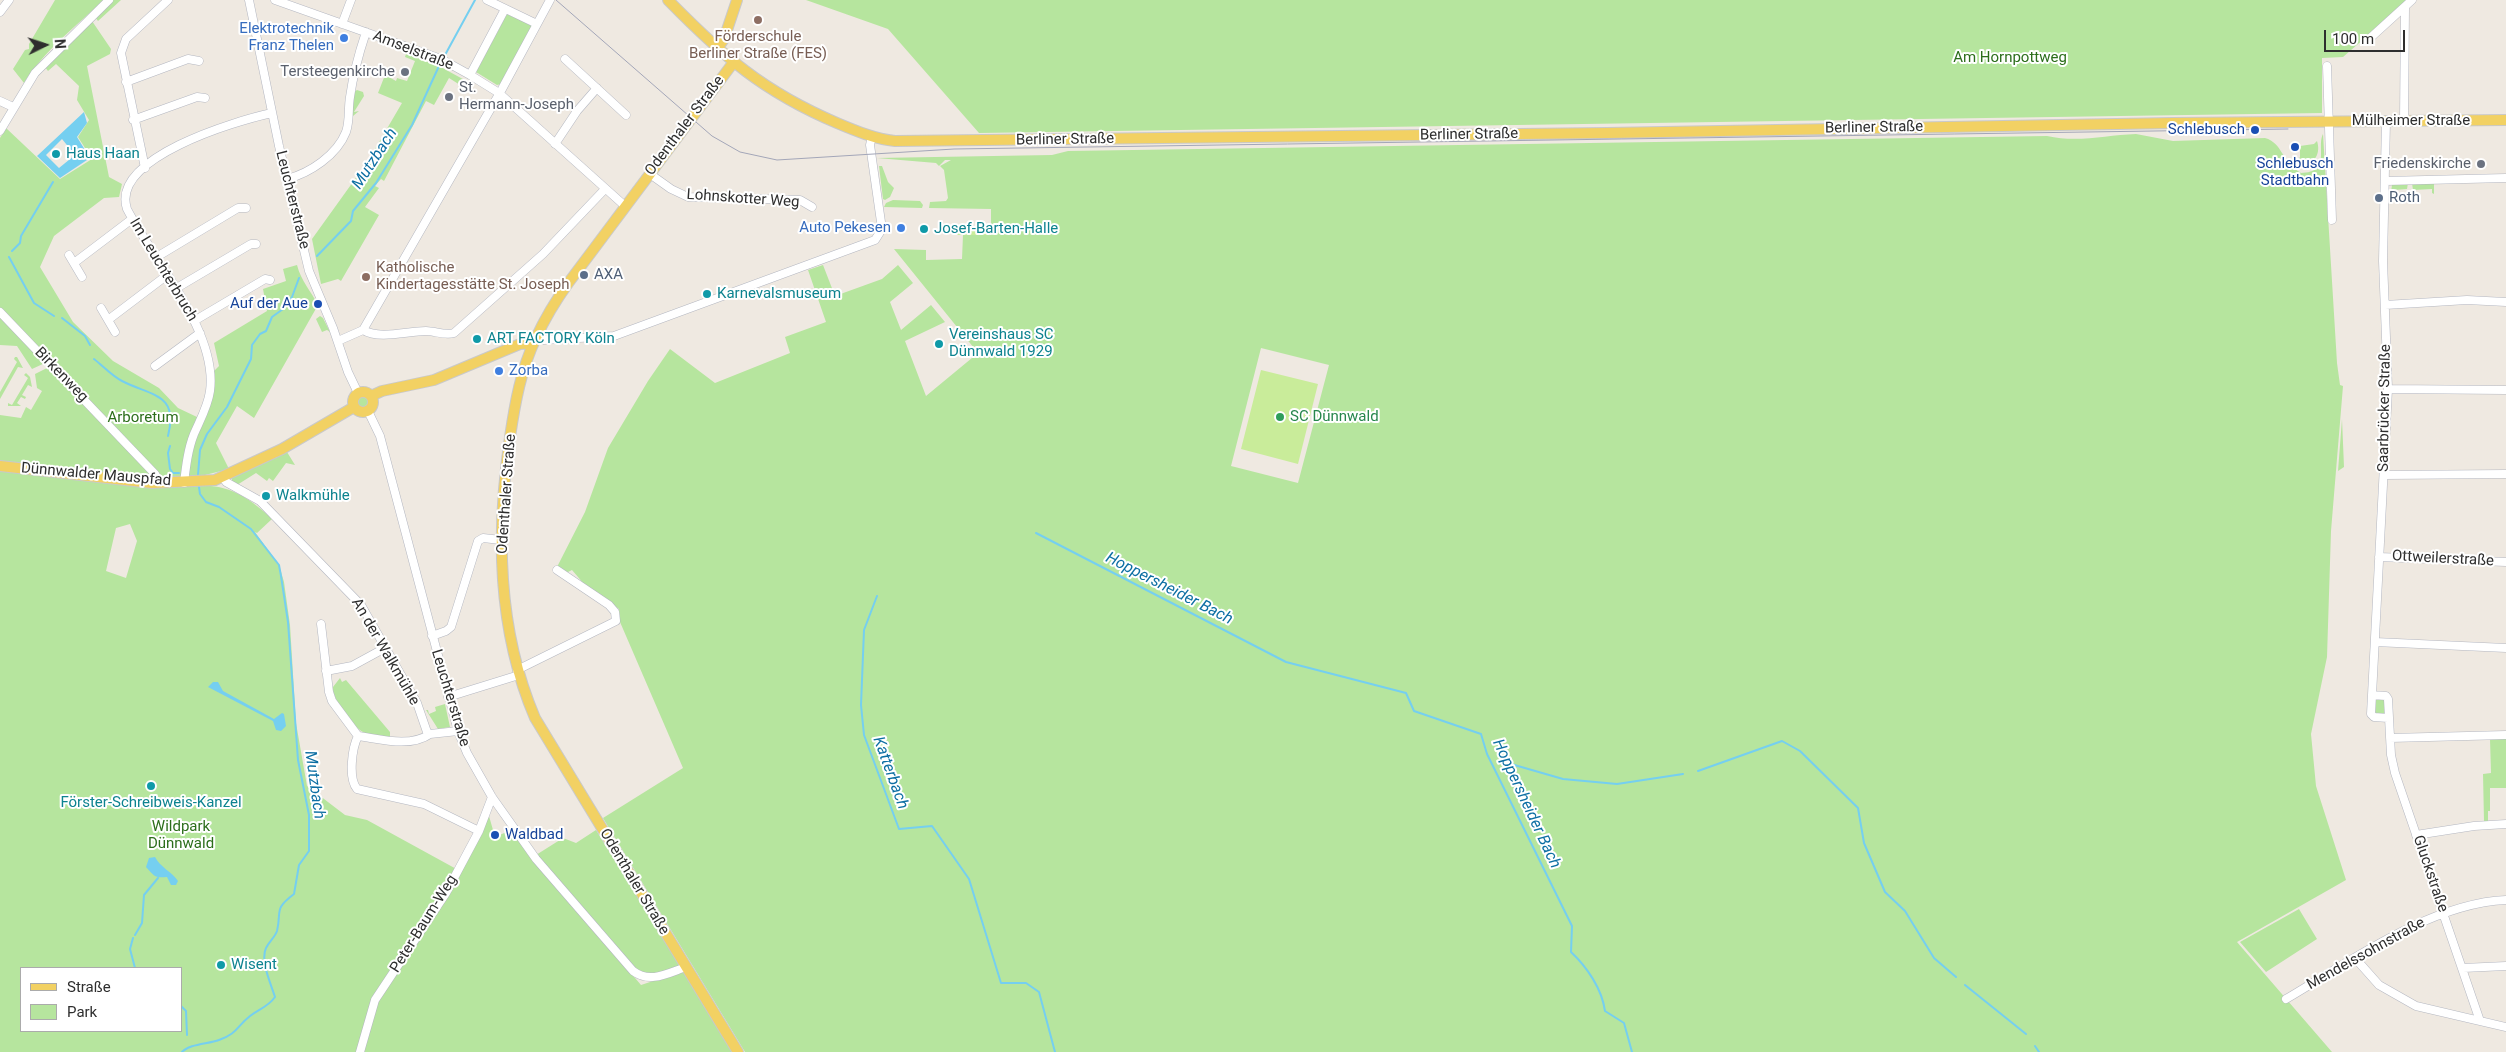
<!DOCTYPE html>
<meta charset="utf-8">
<style>
body{margin:0}
#map{position:relative;width:2506px;height:1052px;overflow:hidden;background:#efe9e1;font-family:Roboto,sans-serif}
canvas{display:block}
.legend{position:absolute;left:20px;top:967px;width:162px;height:65px;box-sizing:border-box;background:#fff;border:1px solid #ababab;margin:0;padding:6px 9px;list-style:none;font-size:15px;color:#2e2e2e}
.legend li{display:flex;align-items:center;gap:10px;height:25px}
.legend b{width:25px;border:1px solid #ababab}
.north{position:absolute;left:20px;top:20px;width:50px;height:50px;-webkit-text-stroke:4px #fff;paint-order:stroke;rotate:86deg;font-size:14px;font-weight:700;line-height:20px;text-align:center;color:#2e2e2e}
.north::after{content:'';display:block;margin:auto;width:18px;height:22px;background:#2e2e2e;clip-path:polygon(50% 0,100% 100%,50% 72%,0 100%)}
.scale{position:absolute;left:2324px;top:30px;width:81px;height:22px;box-sizing:border-box;border:2px solid #2e2e2e;border-top:0;padding-left:6px;font-size:15px;line-height:18px;white-space:nowrap;color:#2e2e2e;-webkit-text-stroke:4px #fff;paint-order:stroke}
</style>
<div id="map">
<canvas width="2506" height="1052"></canvas>
<ul class="legend">
<li><b style="height:6px;background:#f2d163"></b>Straße</li>
<li><b style="height:14px;background:#b6e59e"></b>Park</li>
</ul>
<div class="north">N</div>
<div class="scale">100 m</div>
</div>
<script>
const context = document.querySelector('canvas').getContext('2d');
context.lineJoin = 'round';
function fill(path, color) {
  context.fillStyle = color;
  context.fill(path, 'evenodd');
}
function trace(path, color, width, dash) {
  context.strokeStyle = color;
  context.lineWidth = width;
  context.lineCap = dash ? 'butt' : 'round';
  context.setLineDash(dash || []);
  context.stroke(path);
}
function drawText(font, color, halo, rows, align = 'center') {
  context.font = font + ' Roboto,sans-serif';
  context.lineWidth = 4;
  context.setLineDash([]);
  context.textBaseline = 'middle';
  context.strokeStyle = halo;
  context.fillStyle = color;
  for (const [text, x, y, turn = 0] of rows) {
    context.save();
    context.translate(x, y);
    context.rotate((+turn || 0) * Math.PI / 180);
    context.textAlign = isNaN(turn) ? turn : align;
    if (halo) context.strokeText(text, 0, 0);
    context.fillText(text, 0, 0);
    context.restore();
  }
}
const green = new Path2D(`
 M55 0H104C76 26 44 51 24 83L13 69 25 50 29 49V44Z
 M113 0H121L98 21 95 17Z
 M806 0H2409L2343 57 2322 58V113L979 133 888 29Z
 M507 14 531 25V28L501 84 497 85 476 72Z
 M92 21 111 49 110 54 87 66 109 177 122 184 119 197 104 198 54 236 40 267 73 322 113 361 159 388 178 408 197 417 202 424 213 392 214 371 219 366 214 343 267 311 263 289 286 281 283 269 297 265C301 281 311 291 318 305L254 418 237 406 216 443 229 469 201 476V486C229 484 252 500 272 519L257 533 255 532 279 565 284 582 290 625 296 723 307 786 345 815 367 820 460 871 489 816 495 837 511 830 532 857 641 985 683 971 733 1052H0V415L21 418 26 407 31 410 42 391 37 388 35 374 49 367 45 363 32 369 17 346 0 345V138L6 128 60 179 92 159 78 137 89 120 77 100 79 86 56 64 48 71 45 67ZM130 524 137 541 126 578 106 571 116 528ZM21 968H181V1031H21Z
 M406 54 437 65 472 84 468 90 449 78 434 105 426 101 384 181 381 179 375 186 379 188 365 207 379 215 341 281 338 279 321 284 312 239 368 161 402 103 378 93 385 75 396 81 397 78 407 81 415 61 405 57Z
 M357 90 363 92 364 96 354 112 359 111 353 116H351L354 92Z
 M2136 134 2173 141 2265 138C2283 143 2281 162 2301 173 2332 172 2316 148 2323 134L2337 363 2340 385 2343 386 2331 531 2327 657 2311 734 2316 786 2346 880 2237 942 2332 1052H745L603 818 683 768 620 622 619 609 584 584 572 570 566 573 557 567 585 512 608 448 648 381 670 349 715 383 790 353 785 337 826 322 808 270 823 265 835 296 882 279 898 265 913 283 890 302 901 330 931 305 945 322 905 341 926 396 978 353 894 249 926 250V260L962 259 963 235H991V209L929 208 930 202 946 201 948 198 944 170 940 166 951 160H945L939 166 936 163 877 158 1052 155 1068 151 2047 136C2078 143 2106 135 2136 134ZM1261 348 1329 365 1298 483 1231 466Z
 M2317 141C2321 153 2315 165 2301 165L2298 160 2300 157V146L2314 144Z
 M879 166H882L888 182 894 188 890 197 885 200 883 199Z
 M2408 183 2407 189 2394 190V199H2390L2392 185Z
 M2412 183H2434V194L2432 193V189L2413 190Z
 M893 200 920 201 923 205 922 208 884 207 886 203Z
 M320 316 323 318 330 332 327 330 322 332 316 319Z
 M15 357H17L23 368 18 367 0 399V392L17 362 14 359Z
 M26 373 30 377 32 387 28 385 22 395 26 397 25 399 21 397 17 403 21 406H8V403L12 405 28 378 24 375Z
 M357 402a6 6 0 1 1 12 0a6 6 0 1 1-12 0Z
 M2342 419 2344 467 2338 471Z
 M287 452 295 465 286 463 273 481 269 478 267 481 256 473 237 485 232 483V478Z
 M340 678 342 682 346 680 390 732V737C382 736 370 736 363 732 353 727 331 698 333 687Z
 M2375 699H2385V715L2374 713Z
 M445 704 450 727 438 729 426 710H428L429 714 436 711 435 707Z
 M2490 739H2506V788H2490V811H2488V821H2484L2483 774 2491 773Z
 M596 830 680 966 653 975 637 971 536 855 563 838 576 843Z
 M2299 909 2317 939 2266 972 2240 942Z`);
const pitch = new Path2D(`
 M957 229 990 230V235H957Z
 M1261 370 1318 384 1298 464 1241 449Z`);
const water = new Path2D(`
 M84 112 87 123 77 137 90 158 60 178 37 156ZM62 139 75 155 59 168 46 155Z
 M213 682H218L223 691 274 719 282 713 284 714 286 726 281 731 276 730 273 721 208 687Z
 M155 857C160 867 172 872 178 881L176 885H171L167 877C155 878 155 877 146 867L149 858Z`);
const stream = new Path2D(`
 M445 55 475 0
 M12 251 20 243 21 236 53 182
 M317 256 351 221 353 211 376 183 412 125 439 66
 M9 257 34 303 54 316
 M62 318 85 336 90 345
 M94 359C103 366 112 376 122 381 151 396 179 393 168 436
 M170 446 168 453 170 469 173 473H179
 M198 475 200 450 207 434 227 407 251 359 252 345 260 334 266 331 272 317 283 309 292 297 299 278
 M1036 533 1286 662 1406 693 1414 711 1481 734 1487 754 1572 926 1571 952C1587 967 1602 989 1605 1011L1624 1023 1632 1052
 M877 596 864 630 861 705 864 735 899 829 932 826 969 879 1001 983H1026L1039 992 1055 1052
 M1504 762 1563 779 1617 784 1683 774
 M1698 771 1782 741 1800 751 1858 808 1864 843 1885 892 1905 911 1934 958 1956 977
 M135 935 142 923 144 895 158 878
 M133 938 130 949 135 968
 M1965 985 2026 1034
 M181 1006 186 1011 187 1035
 M2035 1046 2039 1052
 M182 1052C189 1044 208 1044 219 1040 238 1033 236 1027 250 1016 259 1009 268 1007 275 997 271 984 260 961 266 948 269 942 275 937 277 931 282 910 273 910 294 894L299 865 309 851V815L298 760 288 622 281 576 279 565 251 529 219 507 206 502 200 494 199 487`);
const minor = new Path2D(`
 M249 0 279 146 309 271 333 328 348 372 358 393
 M275 0 441 59 470 75 499 93 625 206
 M487 0 537 24
 M0 12 9 0
 M342 24 351 0
 M2368 40 2412 0
 M565 59 626 115
 M2327 66 2332 220
 M470 75 505 9
 M126 82 188 59 199 61
 M0 101 13 107
 M133 120 197 97 205 98
 M2386 121 2383 261 2388 389 2371 714 2374 717 2388 718
 M2404 121 2405 7
 M0 131 35 73 109 0
 M555 144 577 111 597 88
 M145 168 121 53 126 39 168 0
 M650 174 671 189 688 197 800 200 812 207
 M287 179C310 173 337 155 346 132 350 121 348 108 350 97 353 75 359 53 366 32
 M2386 181 2506 178
 M69 255 82 277
 M155 258 238 208H246
 M74 263 132 219
 M175 289 251 244H256
 M2385 305 2467 300 2506 302
 M101 308 115 332
 M0 312 155 474 160 483
 M108 320 166 276
 M194 321 265 279 270 280
 M363 330 502 89 550 0
 M535 338 544 340 614 336 875 240 882 229 870 145 872 136
 M338 341 363 330C380 340 407 331 426 331 435 331 445 336 454 333L543 254 605 189
 M155 366 200 333
 M2388 389 2506 390
 M368 411 380 436 458 731 467 753 492 797 536 859 633 971C650 984 668 973 686 967
 M2384 475 2506 474
 M223 477 226 482 260 501 361 605 417 703 427 732 430 734 458 731
 M184 483C186 466 188 449 194 434 200 420 208 406 210 391 218 332 154 261 127 209 110 158 235 121 272 113
 M2379 557 2506 562
 M321 624 329 692 332 701 358 736C380 739 410 748 430 734
 M432 636 446 631 451 627 478 541 483 538 501 540
 M2375 642 2506 648
 M517 670 616 621 615 612 609 605 557 570
 M326 671 352 666 385 648
 M2372 695 2386 696 2388 699 2391 755 2395 773 2480 1021
 M448 697 519 675
 M358 736C352 748 348 778 357 789L424 804 479 831
 M2390 738 2506 735
 M2416 835 2474 826 2506 824
 M2355 958 2379 985 2416 1006 2506 1027
 M2463 968 2506 966
 M2286 999C2349 962 2431 903 2506 900
 M360 1052 375 1000 446 893 479 831 492 797`);
const major = new Path2D(`
 M668 0C724 57 762 91 837 123 856 131 875 139 895 141L1607 133 2173 123 2506 120
 M717 49 724 39 737 0
 M733 63 569 282C556 300 545 318 536 338 521 369 515 403 510 437 496 532 497 629 535 718L738 1052
 M353 402a10 10 0 1 1 20 0a10 10 0 1 1-20 0Z
 M371 396 382 391 434 380 520 344 533 343
 M0 466 152 483 215 480 282 449 354 407`);
const tram = new Path2D(`
 M556 0 712 136 740 152 777 160 954 149 2288 129`);
const markers = [
 [758,20,5,"#8d6e63"],
 [344,38,5,"#3f7fe0"],
 [405,72,5,"#6b7280"],
 [449,97,5,"#6b7280"],
 [2255,130,5,"#1a4fb4"],
 [2295,147,5,"#1a4fb4"],
 [56,154,5,"#0f9aa8"],
 [2481,164,5,"#6b7280"],
 [2379,198,5,"#5c6f8a"],
 [901,228,5,"#3f7fe0"],
 [924,229,5,"#0f9aa8"],
 [584,275,5,"#5c6f8a"],
 [366,277,5,"#8d6e63"],
 [707,294,5,"#0f9aa8"],
 [318,304,5,"#1a4fb4"],
 [477,339,5,"#0f9aa8"],
 [939,344,5,"#0f9aa8"],
 [499,371,5,"#3f7fe0"],
 [1280,417,5,"#2e9e5b"],
 [266,496,5,"#0f9aa8"],
 [151,786,5,"#0f9aa8"],
 [495,835,5,"#1a4fb4"],
 [221,965,5,"#0f9aa8"]
];
const shopNames = [
 ["Elektrotechnik",334,29],
 ["Franz Thelen",334,46],
 ["Auto Pekesen",891,228],
 ["Zorba",509,371,"left"]
];
const educationNames = [
 ["Förderschule",758,37],
 ["Berliner Straße (FES)",758,54],
 ["Katholische",376,268,"left"],
 ["Kindertagesstätte St. Joseph",376,285,"left"]
];
const streetNames = [
 ["Amselstraße",413,51,21],
 ["Mülheimer Straße",2411,121],
 ["Odenthaler Straße",685,126,-53],
 ["Berliner Straße",1874,128,-1],
 ["Berliner Straße",1469,135,-1],
 ["Berliner Straße",1065,140,-1],
 ["Lohnskotter Weg",743,199,4],
 ["Leuchterstraße",292,200,76],
 ["Im Leuchterbruch",163,270,59],
 ["Birkenweg",61,375,46],
 ["Saarbrücker Straße",2385,408,-89],
 ["Dünnwalder Mauspfad",96,475,5],
 ["Odenthaler Straße",507,494,-86],
 ["Ottweilerstraße",2443,559,3],
 ["An der Walkmühle",385,652,60],
 ["Leuchterstraße",450,698,73],
 ["Gluckstraße",2430,874,71],
 ["Odenthaler Straße",634,882,59],
 ["Peter-Baum-Weg",424,924,-58],
 ["Mendelssohnstraße",2366,954,-29]
];
const parkNames = [
 ["Am Hornpottweg",2010,58],
 ["Arboretum",143,418],
 ["Wildpark",181,827],
 ["Dünnwald",181,844]
];
const worshipNames = [
 ["Tersteegenkirche",395,72],
 ["St.",459,88,"left"],
 ["Hermann-Joseph",459,105,"left"],
 ["Friedenskirche",2471,164]
];
const transitNames = [
 ["Schlebusch",2245,130],
 ["Schlebusch",2295,164,"center"],
 ["Stadtbahn",2295,181,"center"],
 ["Auf der Aue",308,304],
 ["Waldbad",505,835,"left"]
];
const cultureNames = [
 ["Haus Haan",66,154],
 ["Josef-Barten-Halle",934,229],
 ["Karnevalsmuseum",717,294],
 ["Vereinshaus SC",949,335],
 ["Dünnwald 1929",949,352],
 ["ART FACTORY Köln",487,339],
 ["Walkmühle",276,496],
 ["Förster-Schreibweis-Kanzel",151,803,"center"],
 ["Wisent",231,965]
];
const serviceNames = [
 ["Roth",2389,198],
 ["AXA",594,275]
];
const leisureNames = [
 ["SC Dünnwald",1290,417]
];
const waterNames = [
 ["Mutzbach",375,159,-57],
 ["Hoppersheider Bach",1169,589,27],
 ["Katterbach",890,773,70],
 ["Mutzbach",314,785,82],
 ["Hoppersheider Bach",1526,804,65]
];
fill(green, '#b6e59e');
fill(pitch, '#c9ec9a');
fill(water, '#75cff0');
trace(stream, '#75cff0', 2);
trace(minor, '#b4b7c1', 9);
trace(major, '#c9c9c9', 12);
trace(minor, '#fff', 8);
trace(major, '#f2d163', 10);
trace(tram, '#a3a6b8', 1);
for (const [x, y, r, color] of markers) {
  const dot = new Path2D();
  dot.arc(x, y, r, 0, 2 * Math.PI);
  context.fillStyle = color;
  context.fill(dot);
  trace(dot, '#fff', 2);
}
drawText('15px', '#366cbe', '#fff', shopNames, 'right');
drawText('15px', '#785e54', '#fff', educationNames);
drawText('15px', '#2e2e2e', '#fff', streetNames);
drawText('15px', '#2c6e1b', '#fff', parkNames);
drawText('15px', '#5b616d', '#fff', worshipNames, 'right');
drawText('15px', '#164399', '#fff', transitNames, 'right');
drawText('15px', '#0d838f', '#fff', cultureNames, 'left');
drawText('15px', '#4e5e75', '#fff', serviceNames, 'left');
drawText('15px', '#27864d', '#fff', leisureNames, 'left');
drawText('italic 16px', '#0d6fa3', '#fff', waterNames);
</script>
